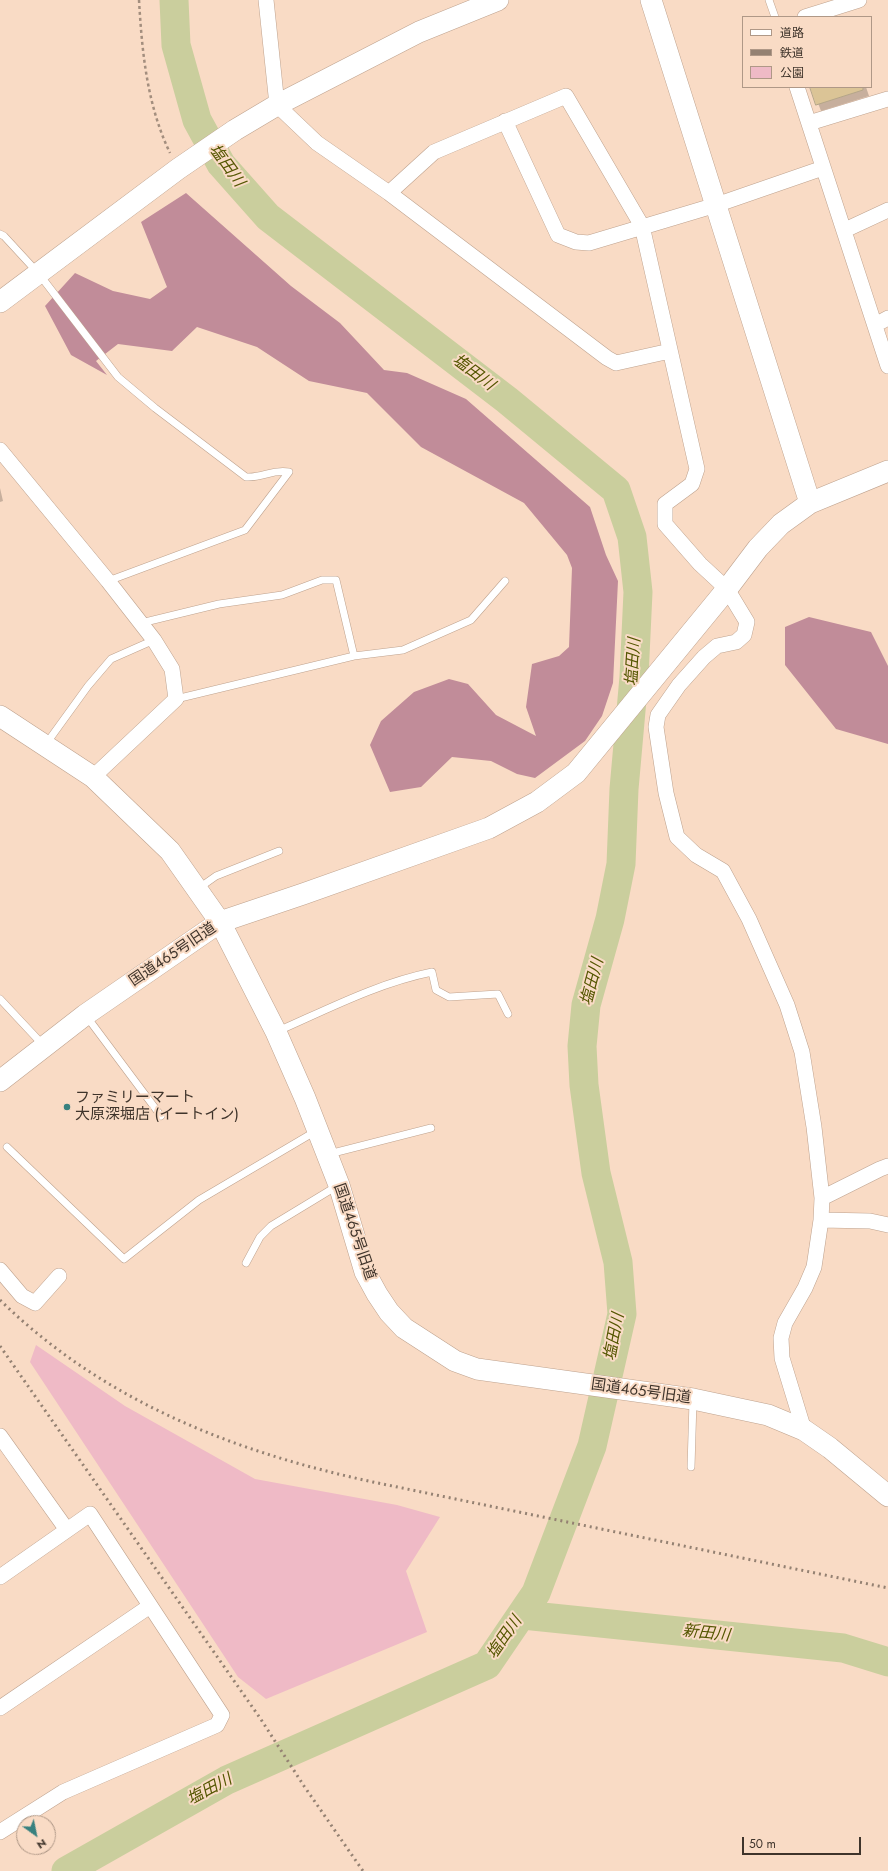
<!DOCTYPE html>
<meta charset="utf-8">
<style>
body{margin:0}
#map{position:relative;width:888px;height:1871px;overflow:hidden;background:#f9dbc5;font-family:Jost,"Noto Sans JP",sans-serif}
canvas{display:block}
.legend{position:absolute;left:742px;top:16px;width:130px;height:72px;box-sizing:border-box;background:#f9dbc5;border:1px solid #af9887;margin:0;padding:5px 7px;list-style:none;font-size:12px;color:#3f342b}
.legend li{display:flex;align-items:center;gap:8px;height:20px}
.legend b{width:20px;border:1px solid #af9887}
.north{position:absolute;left:16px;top:1815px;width:40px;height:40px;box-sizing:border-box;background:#f9dbc5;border:1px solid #af9887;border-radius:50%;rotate:147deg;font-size:11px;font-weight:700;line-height:16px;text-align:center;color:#3f342b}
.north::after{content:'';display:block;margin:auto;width:14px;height:18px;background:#38817f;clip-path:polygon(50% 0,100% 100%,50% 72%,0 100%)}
.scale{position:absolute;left:742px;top:1837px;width:119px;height:18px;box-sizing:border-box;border:2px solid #3f342b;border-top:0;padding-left:5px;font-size:12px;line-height:14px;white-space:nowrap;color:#3f342b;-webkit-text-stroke:3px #f9dbc5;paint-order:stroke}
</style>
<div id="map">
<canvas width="888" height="1871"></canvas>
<ul class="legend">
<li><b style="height:5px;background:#fff"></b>道路</li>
<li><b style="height:5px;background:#948172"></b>鉄道</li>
<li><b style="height:11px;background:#efbac6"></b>公園</li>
</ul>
<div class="north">N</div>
<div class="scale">50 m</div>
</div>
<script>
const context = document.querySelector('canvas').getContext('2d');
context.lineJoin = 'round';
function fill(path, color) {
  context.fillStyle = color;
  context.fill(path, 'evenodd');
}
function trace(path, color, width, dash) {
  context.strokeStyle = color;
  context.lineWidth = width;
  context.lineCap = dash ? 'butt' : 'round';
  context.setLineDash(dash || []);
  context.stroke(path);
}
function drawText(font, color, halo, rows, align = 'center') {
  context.font = font + ' Jost,"Noto Sans JP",sans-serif';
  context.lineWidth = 4;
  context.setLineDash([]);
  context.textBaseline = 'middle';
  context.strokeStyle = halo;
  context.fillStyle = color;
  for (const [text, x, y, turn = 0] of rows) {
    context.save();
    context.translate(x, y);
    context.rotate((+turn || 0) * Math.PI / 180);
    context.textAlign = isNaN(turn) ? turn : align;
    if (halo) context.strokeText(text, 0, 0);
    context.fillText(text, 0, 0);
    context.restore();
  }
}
const green = new Path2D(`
 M36 1345 125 1406 255 1479 397 1505 440 1517 406 1571 427 1632 266 1699 238 1677 30 1362Z`);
const forest = new Path2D(`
 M186 193 291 286 340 323 384 370 407 373 466 399 590 507 606 555 618 581 613 683 602 716 585 741 535 778 517 774 491 761 452 757 421 787 390 792 370 745 381 721 414 692 449 679 468 684 496 715 536 736 526 707 532 664 559 656 569 647 572 568 567 555 524 503 421 447 367 393 309 381 257 347 197 327 172 351 118 344 96 361 107 375 71 355 45 306 75 273 113 291 150 299 167 287 141 222Z
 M809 617 871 632 888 666V744L836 729 785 665V627Z`);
const shadow = new Path2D(`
 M812 87H866L869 96 821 111Z
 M0 488 3 501 0 502Z`);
const river = new Path2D(`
 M523 1615 843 1648 888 1662
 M66 1871 227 1780 487 1665 536 1593 592 1446 622 1314 618 1262 596 1173 584 1085 582 1046 586 1005 610 919 621 864 624 789 634 677 638 592 632 537 616 490 507 400 268 217 221 164 197 120 176 45 174 0`);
const building = new Path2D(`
 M810 87H863V90L816 105Z`);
const path = new Path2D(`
 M139 0C142 52 147 105 170 153`);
const lane = new Path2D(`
 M769 0 775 17
 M0 234 4 236 39 274 118 377 155 408 246 477C264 478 271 469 289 472L245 530 108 581
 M141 623 219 604 282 595 322 580H336L354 656
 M176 699 354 656 403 650 471 620 505 581
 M46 744 88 686 111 659 154 640
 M199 888 216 876 279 851
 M0 999 44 1046
 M87 1017 161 1116
 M278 1031C328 1009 378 983 432 972L436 990 449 997 498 994 508 1014
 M7 1147 124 1259 199 1200 316 1131
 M329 1154 431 1128
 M246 1263 260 1237 271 1226 337 1186
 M691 1467 693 1401`);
const street = new Path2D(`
 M266 0 277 105 317 143 389 193 607 358 616 363 670 351
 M805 17 859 0
 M797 87 888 366
 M505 121 558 235 576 242 589 243 716 205 823 168
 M809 123 888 99
 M389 193 434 152 566 96 642 226 697 469 692 484 665 504V524L700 564 727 589 747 622 744 635 736 642 717 646 704 657 679 685 658 715 656 727 666 793 677 837 696 855 723 871 749 919 787 1005 802 1052 814 1127 822 1198 821 1220 814 1267 805 1288 785 1323 781 1338 782 1358 804 1430
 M845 230 888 210
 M875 325 888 318
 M0 450 108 581 154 640 172 669 176 699 93 777
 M822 1198 880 1169 888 1166
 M821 1220 870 1221 888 1225
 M0 1270 22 1296 35 1303 59 1276
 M0 1436 67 1530
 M0 1577 90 1514 222 1715 217 1725 63 1792 0 1832
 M0 1708 150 1606`);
const secondary = new Path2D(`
 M651 0 810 503
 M0 302 178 169 235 130 277 105 419 32 498 0
 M0 716 93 777 170 851 220 922 276 1032 305 1098 339 1185 365 1272 377 1294 389 1312 404 1328 455 1361 477 1369 693 1399 768 1415 804 1430 830 1448 888 1496
 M0 1081 85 1015 220 922 303 894 489 828 537 802 576 773 727 589 758 548 781 524 810 503 888 471`);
const rail = new Path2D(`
 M0 1300C103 1401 234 1452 373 1482L888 1588
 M0 1346 260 1718 304 1786 363 1871`);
const markers = [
 [67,1107,4,"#38817f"]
];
const streetNames = [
 ["国道465号旧道",173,955,-34],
 ["国道465号旧道",354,1232,71],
 ["国道465号旧道",641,1392,8]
];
const poiNames = [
 ["ファミリーマート",75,1098],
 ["大原深堀店 (イートイン)",75,1115]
];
const waterNames = [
 ["塩田川",226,166,54],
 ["塩田川",473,373,37],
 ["塩田川",634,662,-86],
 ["塩田川",593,982,-75],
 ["塩田川",615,1337,-79],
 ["新田川",706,1634,6],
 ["塩田川",505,1638,-55],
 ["塩田川",210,1790,-28]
];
fill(green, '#efbac6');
fill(forest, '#c18c99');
fill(shadow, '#0003');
trace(river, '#cace9d', 29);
fill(building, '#dbc496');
trace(building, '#b4a588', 1);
trace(lane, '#bea28e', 8);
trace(street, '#bea28e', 16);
trace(secondary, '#bea28e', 22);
trace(path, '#a38e7e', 2.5, [3, 3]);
trace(lane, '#fff', 7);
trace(street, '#fff', 15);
trace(secondary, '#fff', 21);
trace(rail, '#948172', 3, [2, 4]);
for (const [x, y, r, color] of markers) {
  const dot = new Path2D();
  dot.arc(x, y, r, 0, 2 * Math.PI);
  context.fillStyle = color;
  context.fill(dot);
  trace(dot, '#f9dbc5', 1.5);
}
drawText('15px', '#3f342b', '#f9dbc5', streetNames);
drawText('15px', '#3f342b', '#f9dbc5', poiNames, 'left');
drawText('italic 16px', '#545601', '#f9dbc5', waterNames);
</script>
